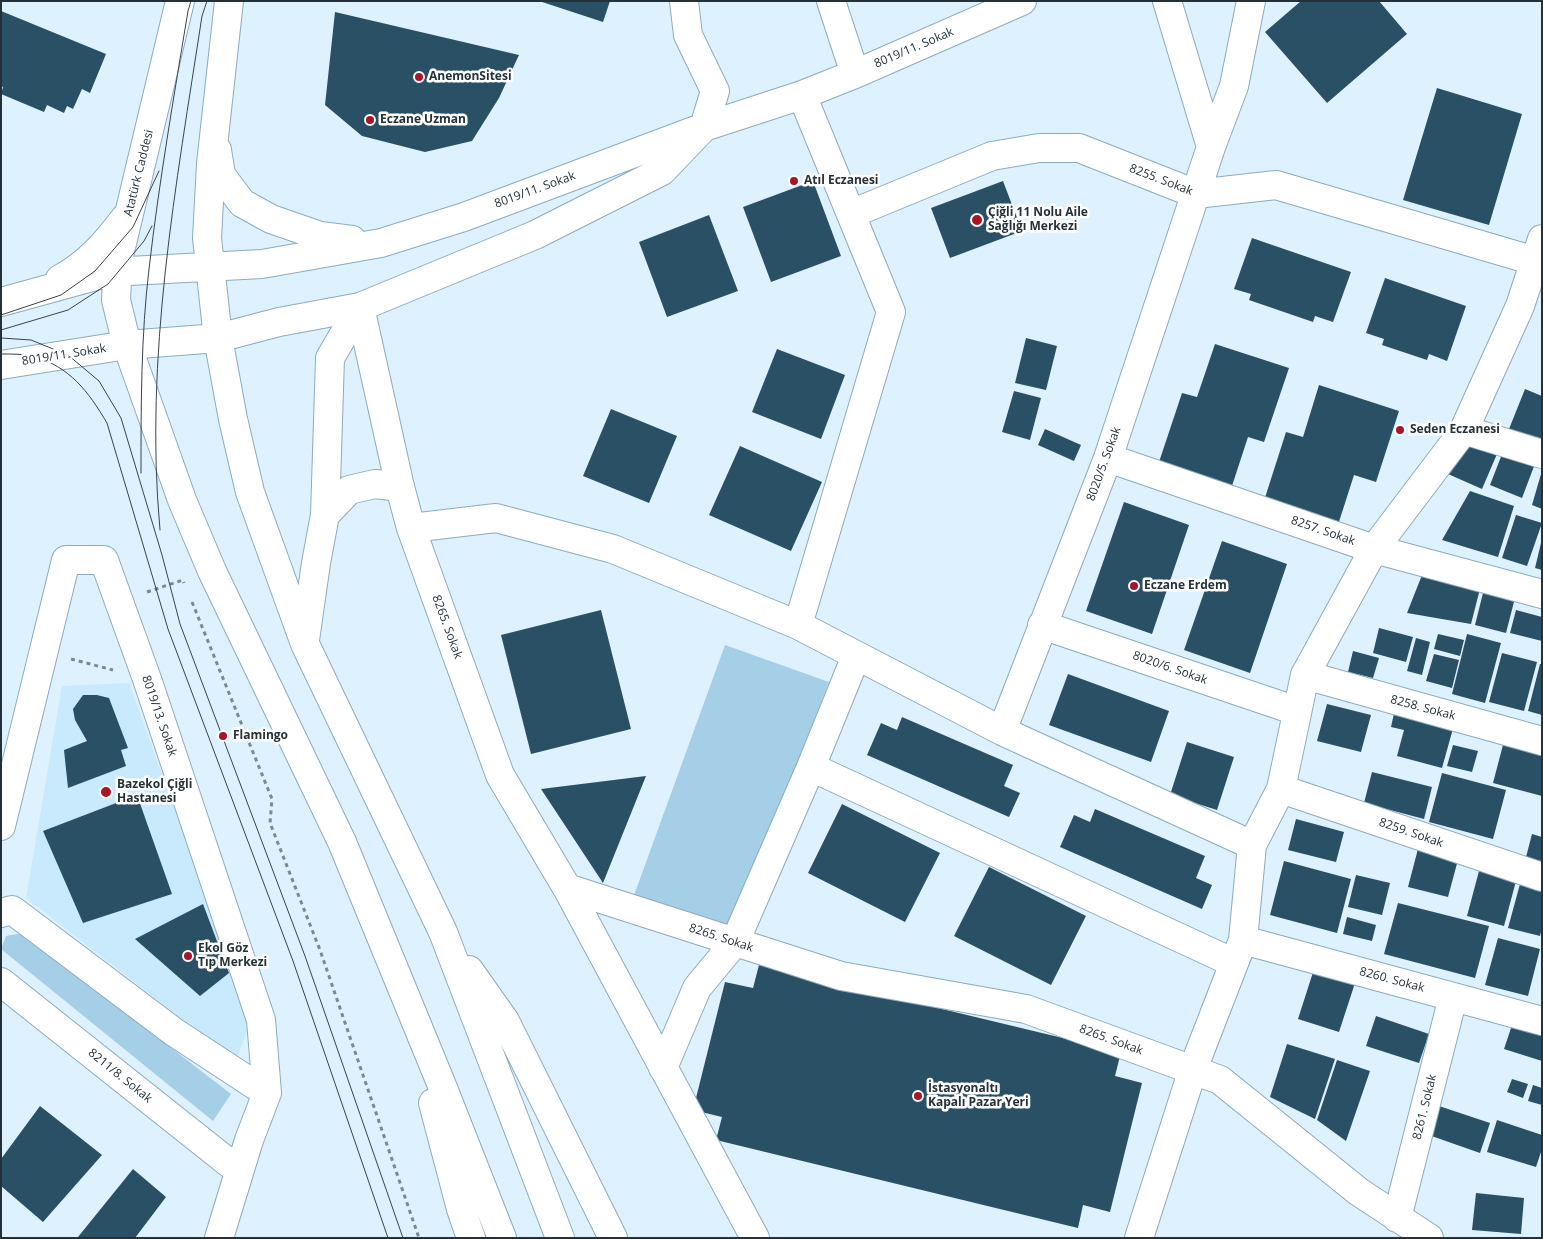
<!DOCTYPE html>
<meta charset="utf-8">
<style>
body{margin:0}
#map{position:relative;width:1543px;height:1239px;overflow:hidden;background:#def1fe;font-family:"Open Sans",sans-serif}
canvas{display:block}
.frame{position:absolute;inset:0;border:2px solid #243139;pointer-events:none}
</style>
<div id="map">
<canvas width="1543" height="1239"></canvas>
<div class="frame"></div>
</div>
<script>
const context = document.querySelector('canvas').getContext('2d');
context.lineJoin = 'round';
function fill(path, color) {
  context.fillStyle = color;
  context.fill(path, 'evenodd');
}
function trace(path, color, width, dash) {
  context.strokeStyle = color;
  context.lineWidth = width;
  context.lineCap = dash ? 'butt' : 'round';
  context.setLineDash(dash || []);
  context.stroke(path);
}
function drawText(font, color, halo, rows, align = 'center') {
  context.font = font + ' "Open Sans",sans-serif';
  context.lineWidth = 5;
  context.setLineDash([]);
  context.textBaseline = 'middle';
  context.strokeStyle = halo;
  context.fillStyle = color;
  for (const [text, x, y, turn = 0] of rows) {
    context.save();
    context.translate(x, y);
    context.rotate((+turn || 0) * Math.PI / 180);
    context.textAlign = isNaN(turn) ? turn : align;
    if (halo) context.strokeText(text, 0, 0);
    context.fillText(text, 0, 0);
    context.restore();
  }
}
const built = new Path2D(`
 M129 683 251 1020 236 1061 26 898 62 686Z`);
const green = new Path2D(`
 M725 645 829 682 731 930 633 898Z
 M22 933 231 1094 213 1121 1 949 6 936Z`);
const building = new Path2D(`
 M539 1H610L603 22Z
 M1301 1H1379L1407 34 1327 103 1265 32Z
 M1 11 106 54 90 93 82 89 73 109 67 106 64 113 47 105 44 112 1 94 3 87 1 86Z
 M335 12 519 55 499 98 472 141 425 152 362 136 325 105Z
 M1437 88 1522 114 1489 225 1403 200Z
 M813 181 841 256 771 282 743 207Z
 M1003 181 1022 231 950 258 931 208Z
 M709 215 738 291 667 317 639 242Z
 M1252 238 1351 272 1333 322 1315 316 1313 322 1249 300 1251 294 1234 289Z
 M1385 278 1466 306 1447 361 1429 354 1427 360 1382 345 1384 339 1366 333Z
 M1026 338 1057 346 1046 390 1015 383Z
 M1215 344 1289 368 1264 442 1248 437 1231 489 1158 465 1182 393 1197 397Z
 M777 349 845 375 821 439 752 412Z
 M1319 385 1399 411 1376 482 1354 475 1337 528 1263 504 1286 432 1303 437Z
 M1525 389 1542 396V441L1509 429Z
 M1014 391 1041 398 1030 440 1002 432Z
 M611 409 677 436 649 503 583 476Z
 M1045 429 1081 445 1074 461 1038 445Z
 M1463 439 1497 454 1482 489 1448 474Z
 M740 446 822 482 791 551 709 515Z
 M1504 449 1536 461 1522 498 1490 485Z
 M1541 474H1542V509L1532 505Z
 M1470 491 1514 506 1498 557 1442 540Z
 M1124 502 1189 525 1152 634 1086 611Z
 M1516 515 1542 523 1527 566 1502 558Z
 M1222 541 1287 564 1250 673 1184 650Z
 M1541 543 1542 544V570L1535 568Z
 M1424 570 1481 585 1471 624 1407 613Z
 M1485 585 1516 594 1506 633 1475 625Z
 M601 610 631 729 531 754 501 635Z
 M1516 610 1542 617V641L1510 633Z
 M1379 628 1413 637 1406 662 1373 653Z
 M1438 634 1464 640 1460 656 1434 649Z
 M1467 634 1501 643 1485 703 1452 694Z
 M1416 638 1430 642 1422 675 1407 671Z
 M1353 651 1379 658 1373 678 1348 672Z
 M1502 653 1537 662 1524 711 1489 702Z
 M1434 654 1459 660 1452 688 1426 681Z
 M1540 664H1542V715L1528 711Z
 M1068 674 1169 711 1151 762 1049 725Z
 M83 695H97L109 698 128 748 121 750 126 766 68 788 64 750 87 741 75 720 73 709Z
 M1327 704 1371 715 1361 752 1317 741Z
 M1395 709 1454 725 1442 768 1397 756 1404 730 1391 727Z
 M902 717 1013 765 1004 786 1020 793 1009 817 867 755 881 723 897 730Z
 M1504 741 1542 751V796L1493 783Z
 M1187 742 1234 757 1217 810 1170 795Z
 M1453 745 1478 751 1472 772 1447 766Z
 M1372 772 1432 787 1424 819 1364 803Z
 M1442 773 1506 790 1493 839 1429 822Z
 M646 776 603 883 541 789Z
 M137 795 172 894 83 923 43 831Z
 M842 804 940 853 905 922 808 873Z
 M1095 809 1205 856 1196 878 1212 885 1202 909 1060 847 1074 815 1090 822Z
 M1296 819 1344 832 1336 862 1288 850Z
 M1532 834 1542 837V865L1525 861Z
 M1419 845 1459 856 1448 897 1408 887Z
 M1284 861 1351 879 1337 933 1270 915Z
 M989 867 1086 916 1051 985 954 936Z
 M1479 871 1516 881 1504 926 1467 916Z
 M1356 875 1390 883 1382 915 1348 907Z
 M1520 884 1542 890V928L1540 936 1508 928Z
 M1398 903 1489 926 1475 978 1384 954Z
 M203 904 229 973 200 996 135 939Z
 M1347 917 1376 925 1372 941 1343 934Z
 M1498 938 1540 949 1528 996 1485 985Z
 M759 965 1121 1052 1115 1076 1142 1083 1110 1212 1083 1205 1078 1228 716 1140 722 1117 693 1110 725 982 753 988Z
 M1315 966 1356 980 1339 1032 1298 1019Z
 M1376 1016 1429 1034 1419 1063 1366 1046Z
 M1513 1022 1542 1032V1061L1504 1049Z
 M1287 1044 1335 1059 1315 1119 1270 1097Z
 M1337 1060 1370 1071 1346 1141 1317 1120Z
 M1512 1079 1528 1084 1523 1098 1507 1092Z
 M1533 1085 1542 1088V1105L1528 1101Z
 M1433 1104 1490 1123 1480 1153 1423 1133Z
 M40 1106 102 1155 43 1222 1 1186V1159Z
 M1497 1120 1542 1135V1149L1536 1167 1487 1152Z
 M133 1169 166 1197 135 1238 78 1237Z
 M1476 1193 1524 1198 1521 1234 1472 1230Z`);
const path = new Path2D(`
 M147 592 183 580 184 583
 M192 602 272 799 270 823 320 950 419 1238
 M71 659 113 670`);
const minor = new Path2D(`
 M831 1 855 74
 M1211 147 1234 86 1251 1
 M217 150 221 175 242 203 271 219 320 236 352 240
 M851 214 992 156 1039 148H1079L1196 194 1276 185 1535 261
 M60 279C87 265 107 242 125 218
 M1 302 110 272 262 264 381 243 464 217 704 127 802 95 855 74 1022 1
 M360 307 400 487 411 528 500 775 567 888 755 1238
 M218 338 207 238 211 164 229 1
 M127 345 116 300 118 260 180 1
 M1 365 127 345 218 338 279 322 360 307 535 235 662 171 704 127 715 91 688 35 684 1
 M1464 430 1542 454
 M1108 458 1374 549 1542 594
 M411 528 496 518 613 549 798 625 1002 731 1252 845
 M798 625 891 312 802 95
 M1042 625 1297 711
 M1305 675 1542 741
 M1002 731 1108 458 1211 147 1167 1
 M811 767 1234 963
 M1281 789 1542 877
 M1 826 66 560H104L147 679 261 1020 267 1093 249 1140 219 1238
 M567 888 841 976 1026 1009 1220 1080 1359 1192 1429 1238
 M1 913 12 910 174 1032 267 1093
 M1243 940 1542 1021
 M1 982 239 1171
 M663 1068 697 988 735 942 811 767 856 656
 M1397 1218 1453 997
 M1139 1238 1193 1069 1243 940 1252 845 1281 789 1305 675 1374 549 1464 430 1520 306 1542 239`);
const major = new Path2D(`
 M218 338 233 419 250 492 305 644 443 932 560 1238
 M127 345 182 500 212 571 342 842 443 1088 502 1238
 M325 515 349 490 375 484 400 487
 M305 640 316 563 325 515 330 358 360 307
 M469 970 505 1021 613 1238
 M433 1103 461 1209 471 1238`);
const tram = new Path2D(`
 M1 315 61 295 95 271 133 227 159 171
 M1 330 68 310 108 284 144 241 152 226
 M1 338 31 340 68 355 99 381 121 418 162 555 180 624 305 956 403 1238
 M1 354C11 354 23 354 33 356 70 367 88 391 107 423L168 629 293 961 388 1238
 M141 473C141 404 141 336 149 269 159 182 174 96 188 11L191 1
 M160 530C144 357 176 186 202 16L207 1`);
const markers = [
 [419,77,5,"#a91426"],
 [370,120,5,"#a91426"],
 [794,181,5,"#a91426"],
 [977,220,6,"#a91426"],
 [1400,430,5,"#a91426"],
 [1134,586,5,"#a91426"],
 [223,736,5,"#a91426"],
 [106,792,6,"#a91426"],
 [188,956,5,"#a91426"],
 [918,1096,5,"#a91426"]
];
const streetNames = [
 ["8019/11. Sokak",914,48,-23],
 ["Atatürk Caddesi",139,173,-76],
 ["8255. Sokak",1161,180,21],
 ["8019/11. Sokak",535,190,-20],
 ["8019/11. Sokak",64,355,-9],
 ["8020/5. Sokak",1104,464,-70],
 ["8257. Sokak",1323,531,19],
 ["8265. Sokak",447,627,70],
 ["8020/6. Sokak",1170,668,19],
 ["8258. Sokak",1423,708,15],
 ["8019/13. Sokak",159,716,71],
 ["8259. Sokak",1411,833,19],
 ["8265. Sokak",721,938,18],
 ["8260. Sokak",1392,980,15],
 ["8265. Sokak",1111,1040,20],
 ["8211/8. Sokak",120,1076,39],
 ["8261. Sokak",1425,1107,-76]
];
const poiNames = [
 ["AnemonSitesi",429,77],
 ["Eczane Uzman",380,120],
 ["Atıl Eczanesi",804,181],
 ["Çiğli 11 Nolu Aile",988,213],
 ["Sağlığı Merkezi",988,227],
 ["Seden Eczanesi",1410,430],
 ["Eczane Erdem",1144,586],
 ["Flamingo",233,736],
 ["Bazekol Çiğli",117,785],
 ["Hastanesi",117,799],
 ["Ekol Göz",198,949],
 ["Tıp Merkezi",198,963],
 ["İstasyonaltı",928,1089],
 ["Kapalı Pazar Yeri",928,1103]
];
fill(built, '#c9e9fd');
fill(green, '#a5cee7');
fill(building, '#2a5066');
trace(minor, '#8cabbf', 30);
trace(major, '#8cabbf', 30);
trace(path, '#7a8a95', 3, [4, 4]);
trace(minor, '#fff', 28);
trace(major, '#fff', 28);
trace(tram, '#37444d', 1);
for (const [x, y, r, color] of markers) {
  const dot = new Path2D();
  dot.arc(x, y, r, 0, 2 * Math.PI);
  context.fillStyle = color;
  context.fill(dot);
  trace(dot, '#fff', 2);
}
drawText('12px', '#243139', '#fff', streetNames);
drawText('bold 12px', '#243139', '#fff', poiNames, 'left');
</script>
